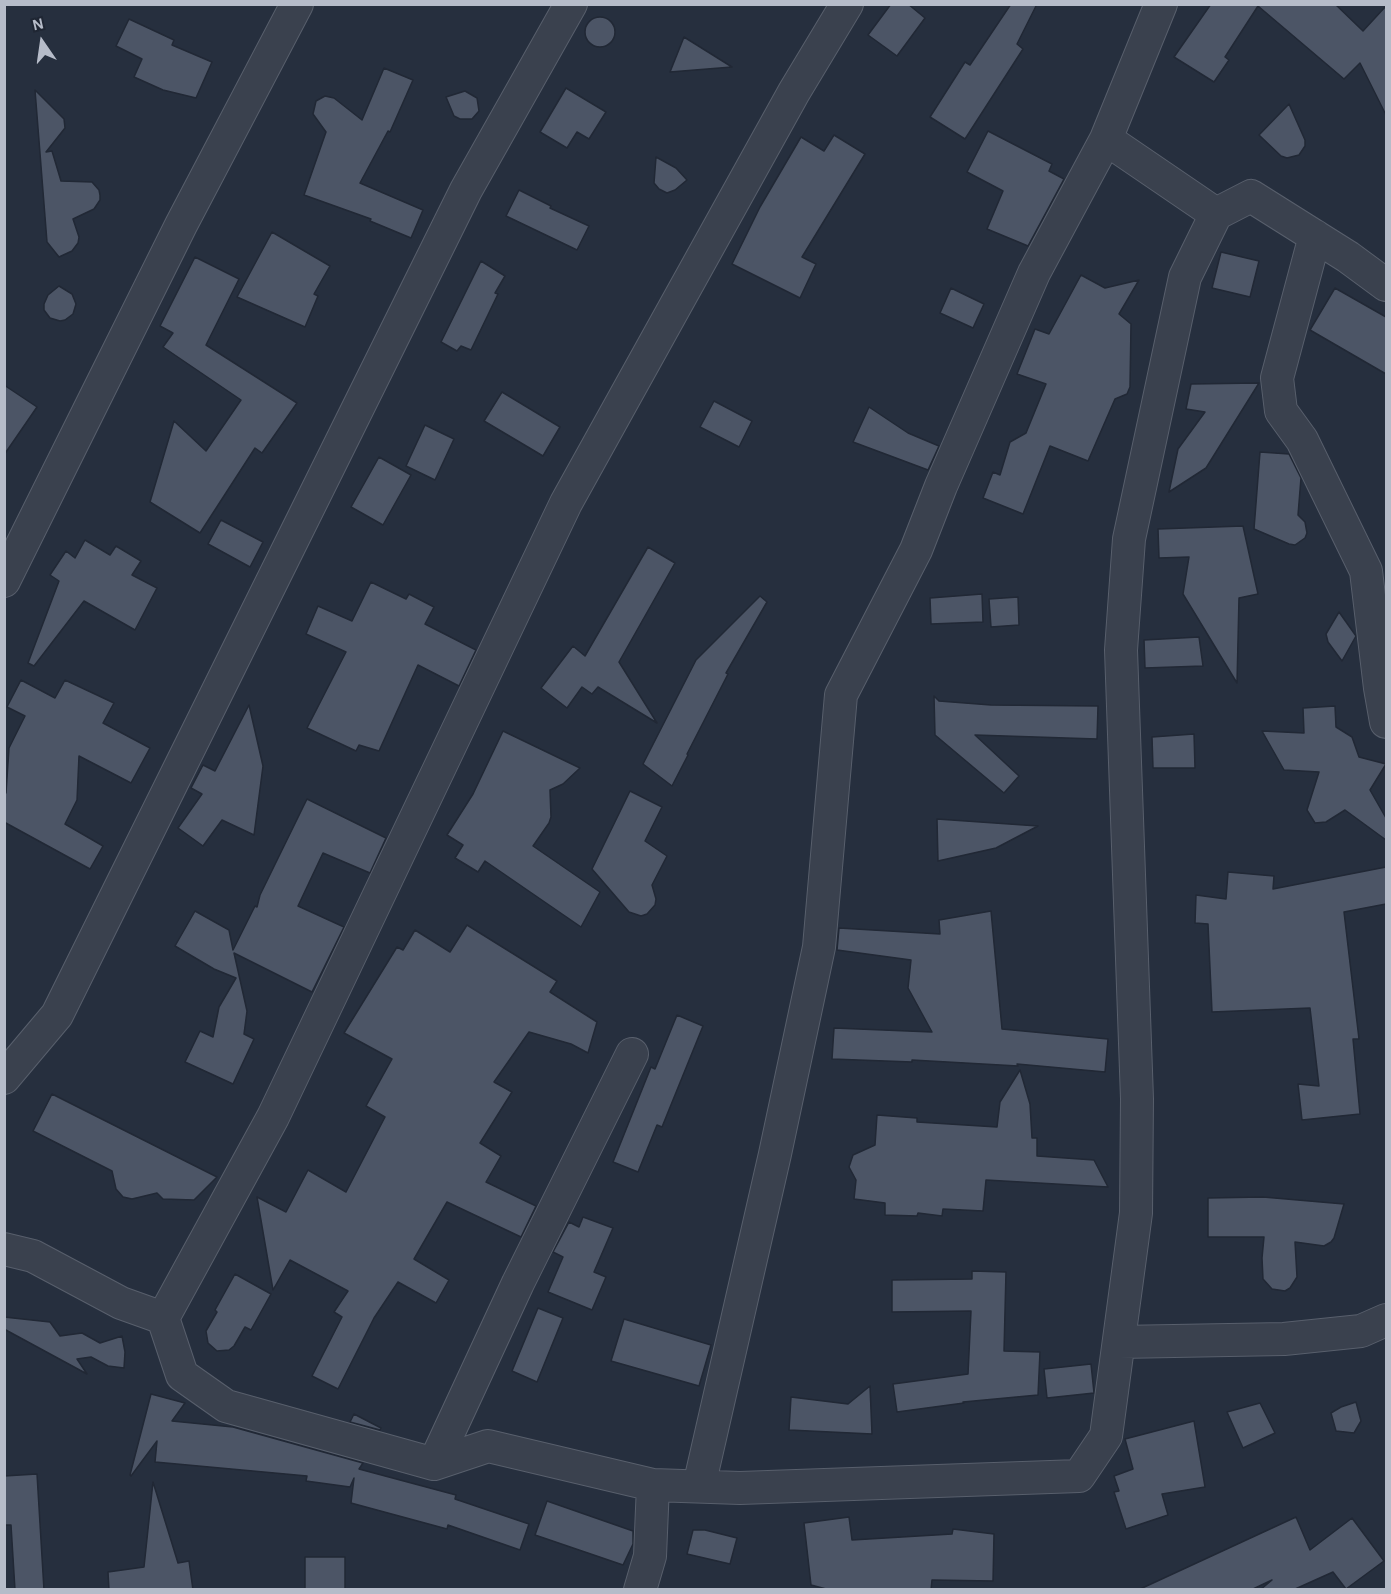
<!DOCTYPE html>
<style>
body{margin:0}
#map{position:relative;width:1391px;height:1594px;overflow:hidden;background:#262f3e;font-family:"Alegreya Sans",sans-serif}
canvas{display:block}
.frame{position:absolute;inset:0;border:6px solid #b6bcc9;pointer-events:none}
.north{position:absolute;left:12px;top:12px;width:60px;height:60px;-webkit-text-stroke:4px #1f2633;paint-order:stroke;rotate:347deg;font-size:16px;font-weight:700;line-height:24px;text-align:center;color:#b6bcc9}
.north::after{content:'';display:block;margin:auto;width:21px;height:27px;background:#b6bcc9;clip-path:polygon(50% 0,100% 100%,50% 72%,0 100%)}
</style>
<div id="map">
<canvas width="1391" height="1594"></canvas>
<div class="frame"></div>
<div class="north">N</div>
</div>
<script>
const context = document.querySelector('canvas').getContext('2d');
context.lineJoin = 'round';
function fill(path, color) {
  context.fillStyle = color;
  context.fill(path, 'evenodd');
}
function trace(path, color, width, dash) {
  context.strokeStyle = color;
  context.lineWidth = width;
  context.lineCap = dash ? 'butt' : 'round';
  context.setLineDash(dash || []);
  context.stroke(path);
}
const building = new Path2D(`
 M891 4H908L925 18 897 56 868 35Z
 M1011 4H1037L1017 44 1023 49 965 139 930 117 965 62 970 65Z
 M1211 4H1335L1363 31 1386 6V115L1360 63 1344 79 1258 6 1225 57 1229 60 1214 82 1174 57Z
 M585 32a15 15 0 1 1 30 0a15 15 0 1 1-30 0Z
 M129 19 174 40 172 45 212 62 196 98 163 90 134 77 142 59 116 46Z
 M684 37 732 67 670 72Z
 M384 68 413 80 390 132 388 131 360 183 423 210 411 238 370 221 371 219 304 195 326 132 313 114 316 101 325 96 334 98 362 120Z
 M566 88 606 112 589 139 577 132 567 148 540 132Z
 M35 90 64 119 65 128 46 152 52 151 61 181 92 182 99 190 100 195V200L94 209 73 219 79 237 78 243 72 251 59 257 47 242Z
 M465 91 477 98 479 111 472 119H460L454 116 446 97Z
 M1289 104 1305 140V146L1299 155 1287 158 1281 156 1259 135Z
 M988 131 1052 164 1049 171 1064 179 1028 246 987 229 1003 191 967 172Z
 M834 135 865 154 802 257 816 264 800 298 732 264 760 207 801 137 824 151Z
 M656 157 676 168 687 180 675 190 667 193 659 189 654 183Z
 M519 190 551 206 550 208 589 226 577 250 506 216Z
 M272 232 330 266 314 294 318 296 305 327 237 297Z
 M1221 252 1259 261 1250 297 1212 288Z
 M195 257 239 279 206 345 297 403 262 453 255 448 200 533 150 502 174 421 206 451 241 400 163 347 173 333 160 326Z
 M481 261 505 276 495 293 498 294 471 350 461 346 457 351 441 342Z
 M1081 275 1105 288 1139 280 1119 314 1131 324 1130 387 1127 394 1115 399 1088 461 1050 446 1023 514 983 498 993 472 1000 475 1010 442 1026 433 1046 384 1017 374 1035 329 1049 334Z
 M59 286 72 294 76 304 73 314 65 320 60 321 50 318 44 310V304L48 295Z
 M951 288 984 304 973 328 940 313Z
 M1335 288 1386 317V374L1310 330Z
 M1259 383 1206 468 1169 492 1178 449 1205 412 1186 409 1191 384Z
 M4 385 37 407 4 455Z
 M502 392 560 427 543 456 484 421Z
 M714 401 752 421 739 447 700 427Z
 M869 407 908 433 939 446 928 470 853 442Z
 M425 425 454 439 435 480 406 466Z
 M1260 452 1289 454 1301 478 1298 515 1305 522 1307 533 1305 538 1295 545 1289 544 1254 529Z
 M379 457 411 475 383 525 351 507Z
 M221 520 263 542 250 567 208 544Z
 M1243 526 1258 594 1239 598 1237 683 1183 594 1189 557 1159 558 1158 529Z
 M85 540 110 555 116 546 141 561 132 575 157 588 135 630 84 601 34 666 28 663 59 581 50 575 66 551 75 558Z
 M648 547 675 563 619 662 657 723 598 687 592 694 582 687 567 708 541 688 573 646 585 656Z
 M371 582 406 599 409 594 434 607 425 624 476 650 459 686 418 665 379 751 359 745 356 751 307 728 346 652 306 634 318 606 352 621Z
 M982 594 983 622 931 624 930 598Z
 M760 596 767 602 726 673 728 674 687 754 688 755 672 786 643 764 696 660Z
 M1018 597 1019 625 991 627 989 599Z
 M1339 612 1356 636 1342 661 1328 642 1326 634Z
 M1199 637 1203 666 1145 668 1144 640Z
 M21 680 55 698 65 680 114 703 103 723 150 748 131 783 79 756 77 800 65 824 103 846 90 869 4 822V792L6 793 9 748 25 716 7 707Z
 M934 696 939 701 991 705 1098 706 1097 739 975 735 1019 776 1004 793 935 735Z
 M249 705 263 766 254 835 222 820 203 846 178 828 202 794 191 788 203 765 215 771Z
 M1335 706 1336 727 1352 737 1359 757 1386 764 1370 790 1386 818V840L1345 810 1326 822 1315 823 1307 810 1319 772 1284 770 1262 731 1304 733 1303 708Z
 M503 731 580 768 563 784 550 790 551 817 549 823 533 846 600 892 581 927 485 861 478 872 455 858 463 845 447 835 473 794Z
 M1194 734 1195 768H1153L1152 737Z
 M630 791 662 807 645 841 667 856 652 885 656 899 655 905 647 914 641 916 629 912 592 869Z
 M307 799 386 838 370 873 323 853 298 906 344 927 312 992 234 953 247 1011 244 1034 254 1039 233 1084 185 1062 200 1031 213 1037 219 1007 236 978 214 969 175 946 195 911 229 930 233 950 255 906 257 907 260 895Z
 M937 819 1038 826 996 848 938 861Z
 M1386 867V904L1344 912 1359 1039H1353L1360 1114 1302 1120 1298 1084 1319 1086 1310 1008 1212 1012 1208 924 1195 923 1196 895 1226 899 1228 872 1274 876 1273 889Z
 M991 911 1002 1029 1108 1039 1105 1072 1017 1064 1018 1066 912 1060V1062L832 1059 834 1028 932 1032 908 988 911 960 837 950 839 928 940 934 939 920Z
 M467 925 557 981 550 992 597 1022 588 1053 571 1044 529 1032 494 1082 512 1092 480 1143 501 1156 486 1182 536 1206 521 1237 447 1202 414 1259 449 1280 436 1303 398 1282 374 1318 338 1389 312 1376 342 1317 334 1312 348 1291 290 1260 273 1290 257 1197 286 1212 308 1170 346 1192 385 1117 366 1106 392 1059 344 1033 397 947 403 950 415 930 450 952Z
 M677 1015 703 1026 662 1127 657 1125 638 1172 613 1162 651 1067 655 1069Z
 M1020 1070 1030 1104 1032 1138H1037V1156L1094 1160 1108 1187 986 1180 983 1211 943 1209 942 1216 918 1213 917 1216 885 1215V1203L854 1199 856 1180 849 1167 853 1155 875 1145 877 1115 917 1118V1122L997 1127 1000 1102Z
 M52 1094 217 1177 194 1200 163 1199 157 1193 132 1199 123 1197 116 1189 112 1171 33 1131Z
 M1263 1197 1344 1204 1334 1238 1331 1242 1324 1246 1295 1242 1297 1277 1290 1288 1285 1291 1272 1289 1263 1279 1262 1258 1264 1237H1208V1198Z
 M583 1217 613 1228 594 1272 606 1277 592 1310 548 1292 563 1257 553 1252 569 1222 579 1227Z
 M972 1271 1006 1272 1004 1351 1040 1352 1038 1395 963 1402 964 1403 897 1412 893 1384 968 1374 971 1311 892 1312V1280L972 1279Z
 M235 1274 271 1294 251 1330 245 1327 234 1346 229 1350 217 1351 208 1343 206 1331 217 1312 215 1310Z
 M538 1308 563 1318 537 1382 512 1371Z
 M4 1317 50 1322 60 1336 82 1333 100 1343 122 1336 125 1352 124 1368 108 1366 91 1357 77 1359 87 1374 4 1329Z
 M624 1319 711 1345 699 1386 611 1361Z
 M1091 1364 1094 1393 1047 1398 1044 1369Z
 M870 1386 872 1434 789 1430 791 1397 848 1404Z
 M151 1394 185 1403 172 1421 233 1427 363 1463 359 1469 456 1495 455 1499 529 1524 520 1550 448 1525 447 1529 351 1503 354 1478 350 1487 306 1481 307 1476 155 1462 157 1441 131 1476 130 1475Z
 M1356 1402 1361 1421 1354 1433 1336 1431 1331 1413 1341 1407Z
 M1260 1403 1275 1433 1243 1448 1227 1412Z
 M354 1414 381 1428 380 1430 350 1422Z
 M1194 1421 1205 1487 1162 1494 1168 1515 1126 1529 1114 1492 1119 1491 1114 1476 1133 1469 1125 1439Z
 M37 1474 44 1590H15L11 1525H4V1476Z
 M153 1482 178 1563 189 1561 193 1590H109L108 1572 144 1567Z
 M547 1501 633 1531V1544L623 1565 535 1535Z
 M849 1517 852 1540 952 1534 953 1529 994 1534 993 1581 932 1580 931 1590H830L811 1585 804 1523Z
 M1296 1517 1310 1550 1352 1518 1384 1561 1346 1589 1333 1572 1293 1590H1260L1272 1580 1251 1590H1138Z
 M693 1530H705L737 1538 730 1564 687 1554Z
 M305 1557H345V1590H305Z`);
const minor = new Path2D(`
 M1106 139 1216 214 1251 196 1348 257 1386 285
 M1315 236 1277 378 1281 411 1302 440 1366 571 1380 688 1386 722
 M4 581 181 225 297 4
 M4 1078 57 1015 466 190 571 4
 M4 1249 33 1256 121 1303 163 1318 182 1375 226 1406 434 1464 488 1446 653 1485 740 1488 1079 1476 1106 1436 1136 1213 1137 1099 1121 650 1129 539 1185 277 1216 214
 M163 1318 273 1117 566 503 794 92 847 4
 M1119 1342 1284 1339 1361 1331 1386 1320
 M434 1464 518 1283 632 1054
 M699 1486 775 1154 819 947 841 695 916 550 941 486 1034 273 1106 139 1161 4
 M640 1590 650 1556 653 1485`);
fill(building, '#4c5566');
trace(building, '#212835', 1.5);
trace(minor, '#585f6c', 34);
trace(minor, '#3a414e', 32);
</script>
